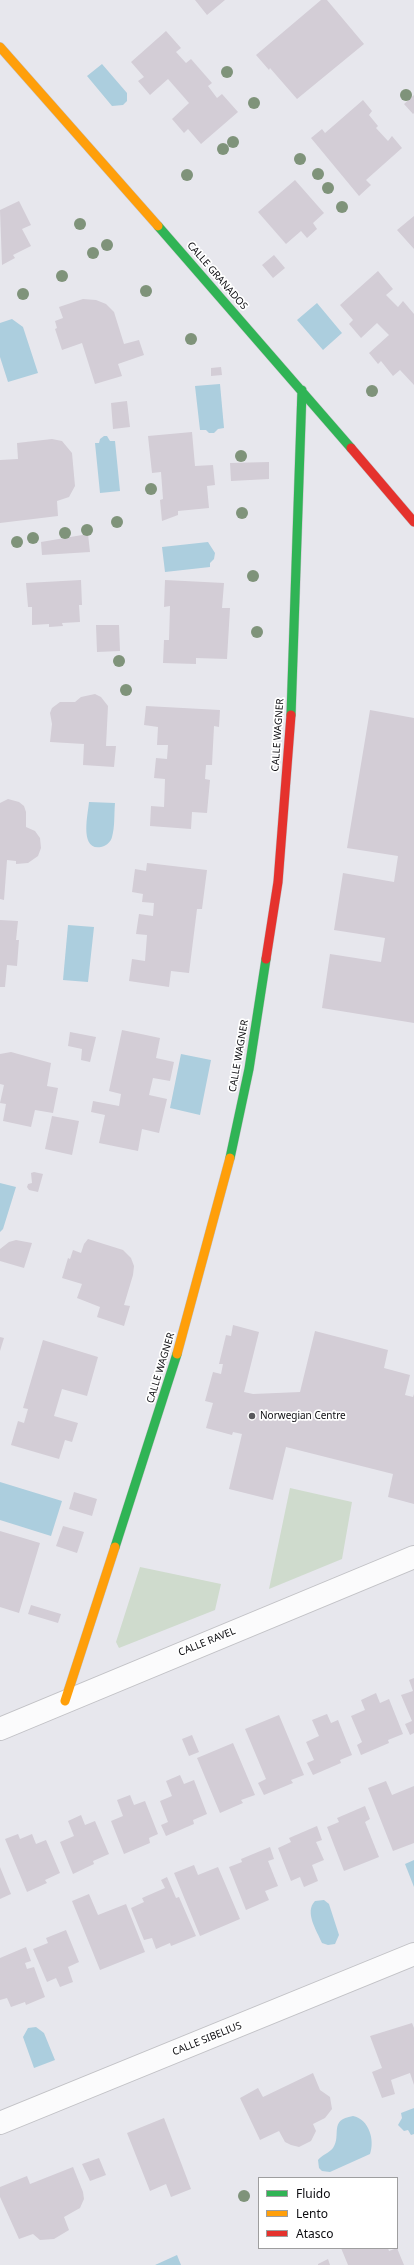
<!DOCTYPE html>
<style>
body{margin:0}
#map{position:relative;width:414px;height:2265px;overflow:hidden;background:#e7e7ed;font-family:"Noto Sans",sans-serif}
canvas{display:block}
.legend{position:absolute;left:258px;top:2177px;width:140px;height:72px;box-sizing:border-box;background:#fff;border:1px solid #9e9e9f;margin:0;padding:5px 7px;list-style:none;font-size:12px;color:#0c0c10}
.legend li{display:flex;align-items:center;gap:8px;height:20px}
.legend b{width:20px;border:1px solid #9e9e9f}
</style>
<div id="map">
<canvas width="414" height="2265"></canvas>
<ul class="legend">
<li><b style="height:5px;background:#30b455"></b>Fluido</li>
<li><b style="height:5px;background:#ff9f0a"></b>Lento</li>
<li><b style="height:5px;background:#e5322d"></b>Atasco</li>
</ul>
</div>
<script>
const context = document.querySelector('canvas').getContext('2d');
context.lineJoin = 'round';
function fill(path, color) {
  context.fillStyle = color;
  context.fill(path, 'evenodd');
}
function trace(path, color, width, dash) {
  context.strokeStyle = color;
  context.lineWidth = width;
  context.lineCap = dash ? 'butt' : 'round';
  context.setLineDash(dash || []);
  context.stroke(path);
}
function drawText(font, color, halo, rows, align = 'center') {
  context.font = font + ' "Noto Sans",sans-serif';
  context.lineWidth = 3.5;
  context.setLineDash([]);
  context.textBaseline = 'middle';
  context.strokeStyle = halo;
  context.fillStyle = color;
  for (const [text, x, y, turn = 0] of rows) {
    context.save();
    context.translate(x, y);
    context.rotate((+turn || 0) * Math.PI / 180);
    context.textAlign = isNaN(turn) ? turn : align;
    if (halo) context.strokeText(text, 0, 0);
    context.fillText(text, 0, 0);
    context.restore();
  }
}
const green = new Path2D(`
 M290 1488 352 1502 342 1559 269 1589Z
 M140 1567 221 1584 215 1610 119 1648 116 1642Z`);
const water = new Path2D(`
 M102 64 127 93V101L123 105 112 106 87 76Z
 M317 303 342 333 323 350 297 320Z
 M12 319 23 327 38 373 8 382 0 357V323Z
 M220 384 224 428 218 429 214 433H209L206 430H200L195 386Z
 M104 436H107L110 441H115L120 491 100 493 95 443H99L100 439Z
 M208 542 215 553 214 559 210 563V567L165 572 162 547Z
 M89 802 115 803C114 814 115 827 112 837 111 842 106 846 101 847 79 851 88 814 89 802Z
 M68 925 94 927 88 982 63 980Z
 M181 1054 211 1060 200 1115 170 1108Z
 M0 1183 16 1187 3 1229 0 1232Z
 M0 1482 62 1501 51 1536 0 1520Z
 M414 1860V1887L405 1864Z
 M324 1900 329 1904 339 1935 335 1944 328 1945 322 1943C317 1931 304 1912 315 1901Z
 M36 2027 44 2033 55 2060 34 2068 23 2037 28 2028Z
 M414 2108V2134L411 2135 408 2130 404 2131 398 2125 402 2118 401 2113Z
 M353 2116C369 2119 375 2140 370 2154L330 2172 322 2171 319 2168 318 2160C322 2155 329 2153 333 2148 342 2135 328 2120 353 2116Z
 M177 2255 181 2265H155Z`);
const building = new Path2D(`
 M195 0H225L207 15Z
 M321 0H327L364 44 297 99 270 68 269 70 256 55Z
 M166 31 181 48 176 52 186 63 191 59 212 83 208 86 217 98 222 94 238 112 201 144 188 129 184 133 172 119 189 103 168 79 150 95 138 81 144 77 131 62Z
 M414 95V113L413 114 404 104Z
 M363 100 372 111 369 115 378 126 376 128 388 141 392 136 402 148 366 180 371 185 359 196 311 138 322 129 325 133Z
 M295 180 324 213 313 223 317 229 307 238 301 231 286 244 258 212Z
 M19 201 31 225 22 229 31 246 13 255 15 258 2 265 0 210Z
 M414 216V249L397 230Z
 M274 255 285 268 273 278 262 265Z
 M378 271 393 289 386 295 398 307 403 301 414 314V385L400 370 393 376 381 361 378 364 369 353 389 335 377 323 361 338 349 324 353 320 340 305Z
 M83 299 96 300 106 304 114 312 124 344 139 340 144 355 118 364 122 376 95 384 82 343 62 350 55 329 57 328 55 321 63 318 59 307Z
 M221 367 222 375 211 376V368Z
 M127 401 130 427 113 429 111 403Z
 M192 432 195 466 213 465 215 485 207 486 209 508 178 511V515L162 521 160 500 163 499 161 472 152 473 148 436Z
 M52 439 62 441 72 453 75 486 69 497 57 501 58 516 0 523V460L18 459 17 443Z
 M269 462V479L231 481 230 463Z
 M88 534 90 552 42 555 41 542Z
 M81 580 82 605H79L80 622 62 623 63 626 49 627V624L32 625V607H28L26 583Z
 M165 580 224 583 222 608H230L227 659 196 658V664L163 663 164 640H169L170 606 164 607Z
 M96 625H119L120 651 97 652Z
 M95 694 101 697 108 706 106 746H116L114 767 83 765 84 744 50 742 52 724 50 713 52 708 60 702H75L81 697Z
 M146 706 220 710 219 727 214 726 212 765H206L205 779 210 780 207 813 192 812 191 829 150 826 151 806 164 807 165 779 154 778 156 758 167 759 168 745H157L158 727 144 725Z
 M370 710 414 718V1023L322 1008 330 954 381 962 385 938 334 930 343 873 394 882 398 856 347 848Z
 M8 799 19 802 24 806 26 812V827L35 831 40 838 41 848 38 856 28 863 16 864V861L7 860 4 900 0 899V803Z
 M147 863 207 870 202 909H197L189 973 171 971 169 987 129 981 132 959 145 961 147 935 136 934 139 914 153 916 154 903 142 902 143 894 132 892 135 869 146 871Z
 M0 920 18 921 16 940H19L17 966 7 965 5 987H0Z
 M122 1030 160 1038 156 1058 174 1062 170 1081 153 1078 149 1095 167 1099 159 1133 142 1129 138 1151 99 1143 105 1115 91 1112 93 1101 119 1106 121 1094 109 1091Z
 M70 1032 96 1037 90 1062 81 1060 82 1049 68 1046Z
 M11 1052 51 1063 47 1086 58 1088 53 1113 35 1110 31 1127 3 1121 6 1104 0 1103 4 1085 0 1084V1054Z
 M52 1116 79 1121 72 1155 45 1149Z
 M34 1172 43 1174 38 1192 29 1190 27 1187 28 1184 32 1183 31 1173Z
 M88 1239 123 1250 131 1258 134 1266 133 1275 124 1305 130 1306 124 1326 97 1317 100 1307 77 1298 82 1284 62 1278 68 1258 70 1259 73 1250 81 1253 84 1244Z
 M16 1240 32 1243 24 1268 0 1261V1249L9 1242Z
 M233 1325 259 1332 244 1392 253 1394 300 1392 315 1331 388 1350 384 1368 410 1375 405 1395 413 1397 414 1394V1504L388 1497 393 1474 286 1447 273 1500 229 1489 242 1434 233 1432 232 1435 206 1428 213 1403 205 1401 213 1372 221 1374 223 1364H219L226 1335 231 1336Z
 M0 1337 4 1338 0 1351Z
 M43 1340 98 1357 87 1396 62 1389 54 1416 78 1423 72 1442 65 1440 59 1459 11 1445 18 1421 24 1423 28 1409 23 1408Z
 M74 1492 97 1499 92 1516 69 1509Z
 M63 1526 84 1532 77 1553 56 1546Z
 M0 1531 40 1543 19 1613 0 1607Z
 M31 1605 61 1614 58 1623 28 1614Z
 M414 1678V1733L410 1735 405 1724 412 1721 401 1695 413 1691 409 1680Z
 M376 1693 380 1703 389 1699 403 1734 388 1740 389 1743 361 1755 357 1745 362 1742 351 1716 365 1710 361 1700Z
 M327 1714 331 1723 338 1720 352 1755 340 1760 341 1763 313 1775 307 1763 314 1760 306 1742 319 1736 312 1720Z
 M279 1715 304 1775 291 1780 293 1783 264 1795 258 1783 266 1779 245 1729Z
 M192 1735 199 1752 189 1756 182 1739Z
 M233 1743 255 1795 241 1800 243 1803 220 1813 197 1758Z
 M180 1775 184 1784 194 1780 207 1814 193 1820 194 1824 166 1836 161 1825 168 1822 160 1801 172 1796 166 1781Z
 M386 1781 392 1795 414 1786V1843L393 1851 368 1788Z
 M130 1795 134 1805 145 1801 158 1834 149 1838 150 1843 124 1854 111 1821 123 1816 117 1800Z
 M365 1806 370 1819 365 1822 379 1857 344 1871 327 1827 339 1822 337 1818Z
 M81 1815 85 1825 95 1821 109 1854 93 1861 94 1864 73 1874 60 1842 74 1836 68 1821Z
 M317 1826 322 1840 316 1842 324 1860 312 1865 318 1881 304 1887 300 1877 291 1881 278 1848 291 1842 289 1838Z
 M18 1834 20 1839 32 1834 36 1844 46 1840 60 1873 45 1880 47 1883 27 1892 5 1839Z
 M270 1847 274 1859 268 1861 278 1886 265 1891 269 1900 246 1910 229 1867 242 1862 241 1859Z
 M194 1865 198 1875 218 1867 240 1919 200 1936 174 1873Z
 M0 1867 11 1894 0 1899Z
 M167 1877 176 1898 179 1897 196 1936 171 1946 170 1943 156 1949 152 1938 144 1940 131 1908 144 1902 142 1898 165 1888 161 1880Z
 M89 1894 98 1915 126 1904 145 1952 100 1970 72 1901Z
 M66 1930 79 1962 68 1967 73 1982 60 1987 56 1978 47 1982 33 1949 48 1943 46 1938Z
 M26 1947 31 1961 25 1963 27 1969 34 1967 45 1997 26 2005 25 2002 11 2007 7 1998 0 2000V1958Z
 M412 2023 414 2028V2085L410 2073 391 2080 395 2094 382 2098 372 2072 382 2068 370 2036Z
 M313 2073 320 2090 330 2097 332 2109 325 2118 313 2124 316 2131 311 2141 299 2147 291 2145 285 2142 279 2131 260 2140 240 2098 258 2088 263 2097Z
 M164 2118 191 2189 171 2197 166 2184 150 2191 127 2133Z
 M99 2158 106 2175 90 2181 82 2164Z
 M73 2167 83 2192 84 2199 80 2208 64 2217 69 2230 54 2239 40 2240 33 2234 19 2239 0 2197V2187L27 2176 30 2184Z
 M341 2248H388L389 2251 397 2248 404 2265H348Z
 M328 2259 330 2265H318V2264Z`);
const street = new Path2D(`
 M0 1729 414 1557
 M0 2123 414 1954`);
const fast = new Path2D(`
 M158 226 351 448
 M291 715 302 390
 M230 1158 249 1069 266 959
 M115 1547 177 1354`);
const slow = new Path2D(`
 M0 47 158 226
 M177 1354 230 1158
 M65 1701 115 1547`);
const jam = new Path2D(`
 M351 448 414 522
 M266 959 278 882 291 715`);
const trees = [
 [227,72],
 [406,95],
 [254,103],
 [233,142],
 [223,149],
 [300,159],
 [318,174],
 [187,175],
 [328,188],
 [342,207],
 [80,224],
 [107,245],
 [93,253],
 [62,276],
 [146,291],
 [23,294],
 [191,339],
 [372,391],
 [241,456],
 [151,489],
 [242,513],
 [117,522],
 [87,530],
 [65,533],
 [33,538],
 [17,542],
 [253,576],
 [257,632],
 [119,661],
 [126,690],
 [244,2196]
];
const markers = [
 [252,1416,4,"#59595d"]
];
const streetNames = [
 ["CALLE GRANADOS",217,276,49],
 ["CALLE WAGNER",278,735,-86],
 ["CALLE WAGNER",239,1056,-80],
 ["CALLE WAGNER",161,1368,-73],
 ["CALLE RAVEL",207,1642,-22],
 ["CALLE SIBELIUS",207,2039,-22]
];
const poiNames = [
 ["Norwegian Centre",260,1416]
];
fill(green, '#cfdbcd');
fill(water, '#accede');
fill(building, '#d3cdd6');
trace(street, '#c1c1c5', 24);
trace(fast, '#c1c1c5', 10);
trace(slow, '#c1c1c5', 10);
trace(jam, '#c1c1c5', 10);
trace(street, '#fbfbfc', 22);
trace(fast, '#30b455', 9);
trace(slow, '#ff9f0a', 9);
trace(jam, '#e5322d', 9);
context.fillStyle = '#7f937a';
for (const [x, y] of trees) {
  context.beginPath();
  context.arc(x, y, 6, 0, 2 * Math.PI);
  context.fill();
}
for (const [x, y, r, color] of markers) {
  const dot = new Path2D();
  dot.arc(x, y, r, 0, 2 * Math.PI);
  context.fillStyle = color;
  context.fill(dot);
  trace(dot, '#fff', 1.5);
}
drawText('10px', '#0c0c10', '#fff', streetNames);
drawText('10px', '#0c0c10', '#fff', poiNames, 'left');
</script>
